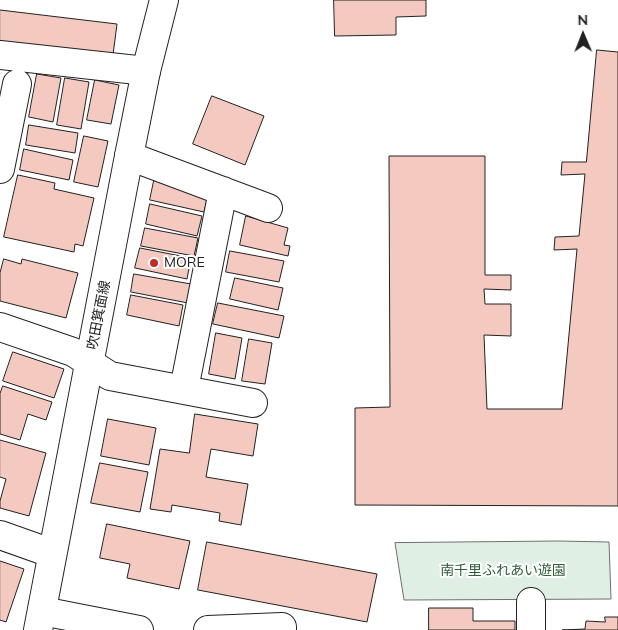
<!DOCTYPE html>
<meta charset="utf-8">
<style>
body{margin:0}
#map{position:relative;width:618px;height:630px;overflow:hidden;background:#fff;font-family:Mulish,sans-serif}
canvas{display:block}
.north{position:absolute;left:558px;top:10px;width:50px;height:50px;-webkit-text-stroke:4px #fff;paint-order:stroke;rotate:359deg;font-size:14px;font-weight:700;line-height:20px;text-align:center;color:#222}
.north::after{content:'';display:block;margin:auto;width:18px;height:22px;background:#222;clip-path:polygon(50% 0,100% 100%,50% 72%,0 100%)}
</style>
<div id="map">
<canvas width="618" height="630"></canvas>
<div class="north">N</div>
</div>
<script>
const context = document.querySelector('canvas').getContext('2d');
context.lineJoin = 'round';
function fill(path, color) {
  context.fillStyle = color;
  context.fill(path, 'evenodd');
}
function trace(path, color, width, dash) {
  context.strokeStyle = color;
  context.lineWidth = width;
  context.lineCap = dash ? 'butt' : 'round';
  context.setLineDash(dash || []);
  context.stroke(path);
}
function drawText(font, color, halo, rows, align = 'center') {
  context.font = font + ' Mulish,"Noto Sans JP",sans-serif';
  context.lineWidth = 4;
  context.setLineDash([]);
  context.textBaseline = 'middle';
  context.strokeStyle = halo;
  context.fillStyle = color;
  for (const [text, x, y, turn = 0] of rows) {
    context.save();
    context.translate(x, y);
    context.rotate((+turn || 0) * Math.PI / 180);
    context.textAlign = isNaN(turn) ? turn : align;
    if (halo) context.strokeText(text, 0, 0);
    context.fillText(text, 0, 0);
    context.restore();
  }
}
const green = new Path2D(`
 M559 541 609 542 611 599 404 600 395 543Z`);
const building = new Path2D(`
 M334 0H426V16L396 17V35L335 36Z
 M0 10 117 24 113 55 0 41Z
 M597 50 618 52V506L355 505V408L390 407 389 156H485V275H511V290L484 289 485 304H511V336L484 335 487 409H562L577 249 554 250 555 237 579 236 585 174 561 175 562 162H586Z
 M37 74 61 78 53 122 29 117Z
 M65 78 89 82 81 129 57 125Z
 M95 80 119 85 111 124 87 120Z
 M212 96 264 116 245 165 193 144Z
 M29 125 78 133 75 153 26 145Z
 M84 136 108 141 98 187 74 182Z
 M24 149 73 160 69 180 20 170Z
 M18 175 55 183 54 189 94 198 83 246 75 244 74 252 4 237Z
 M155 176 207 199 204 212 150 200Z
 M150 204 202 216 197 236 146 224Z
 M246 216 288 228 284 245 290 246 288 256 240 245Z
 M145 228 198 238 194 256 141 246Z
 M140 248 191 258 187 279 135 268Z
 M230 251 284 261 279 282 226 272Z
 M4 259 21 264 22 259 78 273 66 318 0 301V273Z
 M134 274 191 284 188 303 131 292Z
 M235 278 283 288 278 310 230 299Z
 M131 295 183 305 179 326 127 315Z
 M218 303 284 316 279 338 213 324Z
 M216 333 242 338 235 379 209 374Z
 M249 339 272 343 265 384 242 381Z
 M13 352 64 369 54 398 3 381Z
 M3 386 52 402 46 420 28 414 20 440 0 434V394Z
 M195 414 258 424 253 456 211 449 206 477 248 484 241 525 219 521 220 513 172 505 171 512 150 509 160 449 189 453Z
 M108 419 156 428 149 465 101 456Z
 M0 440 46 453 29 516 0 508V501L6 479 0 477Z
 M100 463 148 472 140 512 91 503Z
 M107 524 190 541 179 589 127 578 130 564 100 558Z
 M207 542 377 574 367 622 198 590Z
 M0 561 24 569 6 622 0 620Z
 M429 608H473V621H515V630H429Z
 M605 617H618V630H562L585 629 586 621 605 622Z`);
const street = new Path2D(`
 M0 55 146 71
 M129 156 268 208
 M0 169 17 84
 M0 327 73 352 110 376 253 403
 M184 389 223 191
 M0 535 51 553
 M42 611 139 630
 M208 630 282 627V630
 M531 630V602`);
const secondary = new Path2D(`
 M38 630 129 156 146 71 164 0`);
const markers = [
 [154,263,5,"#c62828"]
];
const poiNames = [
 ["MORE",164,263]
];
const streetNames = [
 ["吹田箕面線",99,315,-79]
];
const parkNames = [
 ["南千里ふれあい遊園",503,571]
];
fill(green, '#e0efe3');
trace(green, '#6f6f6f', 1);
fill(building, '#f3c9c0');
trace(building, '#222', 1);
trace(street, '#222', 30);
trace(secondary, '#222', 30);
trace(street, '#fff', 28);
trace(secondary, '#fff', 28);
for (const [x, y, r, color] of markers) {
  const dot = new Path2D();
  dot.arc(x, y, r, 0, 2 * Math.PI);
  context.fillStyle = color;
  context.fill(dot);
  trace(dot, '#fff', 2);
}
drawText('14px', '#222', '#fff', poiNames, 'left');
drawText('14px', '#222', '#fff', streetNames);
drawText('14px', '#2f5e38', '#fff', parkNames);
</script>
